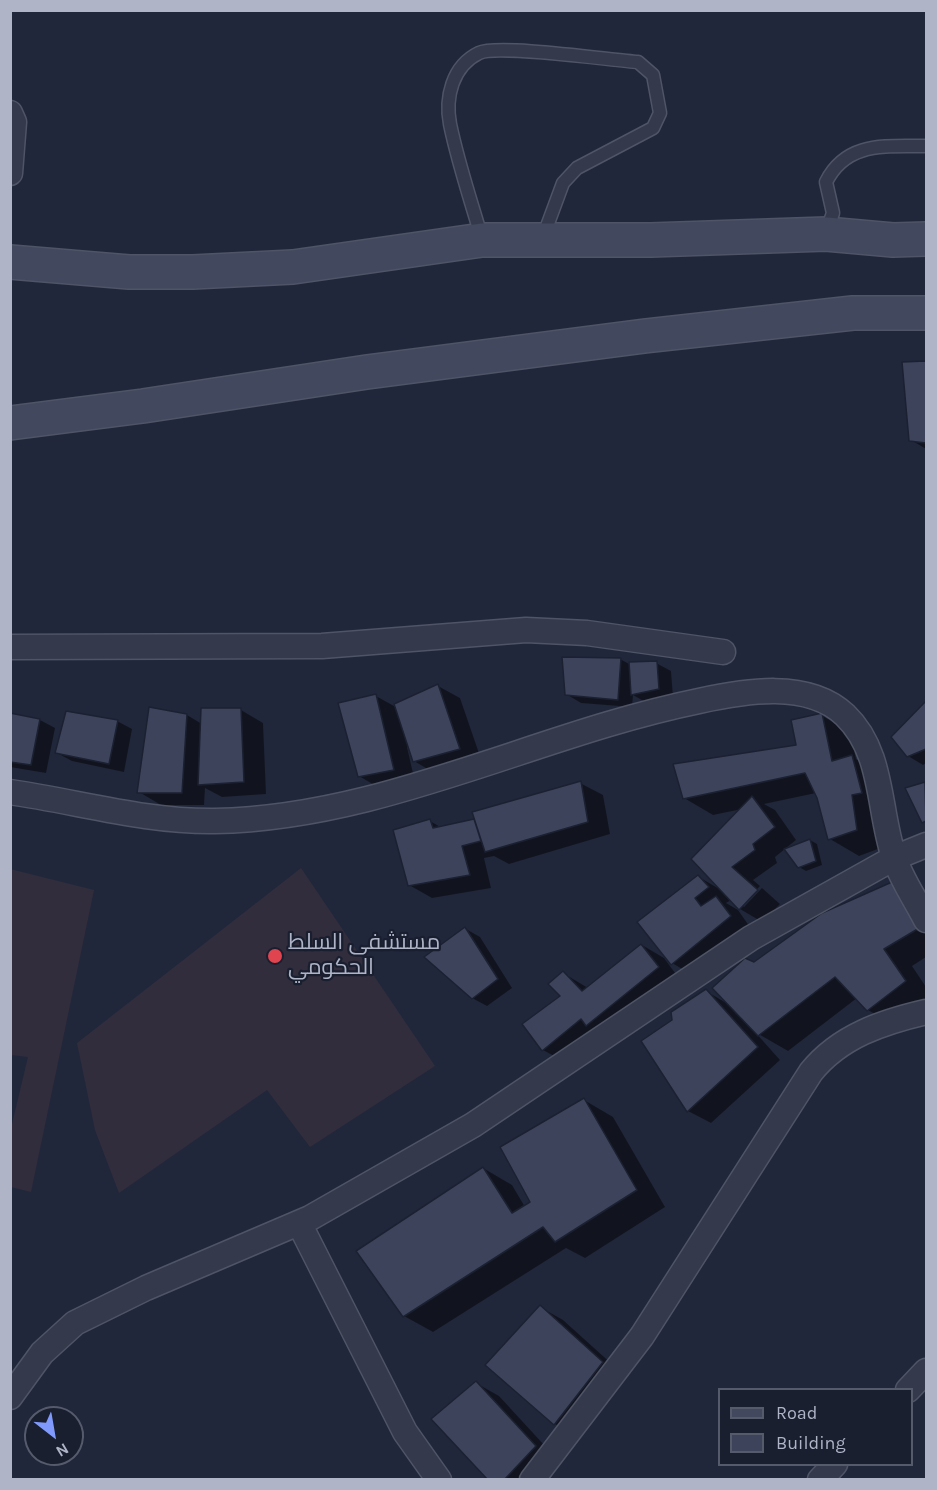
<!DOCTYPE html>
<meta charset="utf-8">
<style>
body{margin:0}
#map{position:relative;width:937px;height:1490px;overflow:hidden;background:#21273b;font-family:Karla,sans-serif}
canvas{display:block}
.frame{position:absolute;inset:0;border:12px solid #afb4c7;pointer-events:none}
.legend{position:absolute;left:718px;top:1388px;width:195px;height:78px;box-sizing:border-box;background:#1a1f30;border:2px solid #565b6c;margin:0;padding:8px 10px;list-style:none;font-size:18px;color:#afb4c7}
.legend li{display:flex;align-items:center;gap:12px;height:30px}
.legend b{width:30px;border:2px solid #565b6c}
.north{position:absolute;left:24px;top:1406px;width:60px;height:60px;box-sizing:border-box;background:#1a1f30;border:2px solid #565b6c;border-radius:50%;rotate:149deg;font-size:16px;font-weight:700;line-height:24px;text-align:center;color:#afb4c7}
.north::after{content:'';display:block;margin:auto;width:21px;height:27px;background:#7f9afc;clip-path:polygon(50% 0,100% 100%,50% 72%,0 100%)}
</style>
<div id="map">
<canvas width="937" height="1490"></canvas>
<div class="frame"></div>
<ul class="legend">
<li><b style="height:8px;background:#42485e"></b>Road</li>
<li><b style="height:16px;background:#3c435b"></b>Building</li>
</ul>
<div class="north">N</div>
</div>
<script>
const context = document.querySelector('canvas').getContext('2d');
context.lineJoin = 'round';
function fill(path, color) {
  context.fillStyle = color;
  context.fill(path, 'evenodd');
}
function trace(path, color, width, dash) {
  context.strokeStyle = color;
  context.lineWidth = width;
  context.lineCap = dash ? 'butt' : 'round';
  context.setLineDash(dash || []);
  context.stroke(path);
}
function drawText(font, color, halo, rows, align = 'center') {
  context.font = font + ' Karla,Cairo,sans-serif';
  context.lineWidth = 4.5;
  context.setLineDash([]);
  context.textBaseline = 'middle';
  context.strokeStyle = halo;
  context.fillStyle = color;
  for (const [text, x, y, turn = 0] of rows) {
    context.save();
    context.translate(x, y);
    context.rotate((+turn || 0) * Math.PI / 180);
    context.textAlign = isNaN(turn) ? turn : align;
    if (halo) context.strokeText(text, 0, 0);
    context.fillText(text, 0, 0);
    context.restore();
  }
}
const medical = new Path2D(`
 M301 868 435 1066 310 1147 267 1090 119 1193 95 1130 77 1043Z
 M10 869 94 890 31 1192 11 1187V1128L28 1057 11 1055Z`);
const shadow = new Path2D(`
 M926 362V449L911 440 904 364Z
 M620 659 631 665 656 663 671 671 673 697 647 703 633 695 632 707 581 703 566 694Z
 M438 686 460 698 482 762 436 774 414 761 409 747H407L415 782 381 789 359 776 376 696 394 706Z
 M926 703V763L923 765 908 756 893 738Z
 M241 710 263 723 266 794 222 797 205 788 204 805H161L139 792 187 715 202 724Z
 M10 715 40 720 55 728 46 773 10 767Z
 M821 715 850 732 856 759 881 774 886 846 859 856 830 839 816 793 764 804 775 810 796 840 775 857 777 863 753 880 760 886 742 905 744 907 762 888 780 904 762 922 740 909 731 900 726 903 738 910 752 930 694 976 672 963 699 877 721 890 742 809 713 815 684 798 798 747Z
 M117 721 132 729 124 772 72 761 57 753Z
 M580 783 603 795 610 834 509 864 494 856 484 858 491 888 432 898 409 885 430 821 442 828 476 820Z
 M926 783V824L907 789Z
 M810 840 817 844 822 865 806 871 799 867Z
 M926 910V957L912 966 926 987V1004L897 1027 868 1010 857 998 788 1051 755 1032 780 1060 711 1123 688 1111 674 1020 706 991 728 1004 754 964Z
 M466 929 480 937 512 988 487 1006 472 998Z
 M642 945 664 958 681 981 565 1062 543 1050 562 996 563 973 588 988Z
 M584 1100 613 1117 665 1207 585 1258 566 1248 433 1332 404 1316 483 1168 512 1185 525 1207 532 1202Z
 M540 1307 563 1320 624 1375 577 1436 555 1424 487 1365Z
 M476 1383 499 1396 557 1459 538 1480H490Z`);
const building = new Path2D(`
 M926 361V443L909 441 902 362Z
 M562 657 621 658 618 700 565 695Z
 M657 661 659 689 631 695 629 662Z
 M438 684 460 749 413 762 394 704Z
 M376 694 394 770 358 777 338 703Z
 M926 701V749L907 757 891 737Z
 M149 707 187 714 182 793H137Z
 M201 708H241L244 782 198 785Z
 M66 711 118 720 109 764 55 753Z
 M10 713 40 719 31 765 10 762Z
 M822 713 832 761 852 755 862 793 852 795 857 830 828 840 817 798 805 773 683 799 673 764 796 745 791 720Z
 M581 781 588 822 485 852 472 812Z
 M925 782 926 821 922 823 905 788Z
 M752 796 775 827 753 844 755 850 732 867 758 890 739 910 691 859Z
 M430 819 433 828 474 819 481 841 462 846 470 875 408 886 393 830Z
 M810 839 816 861 798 868 784 849Z
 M698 875 709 887 695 898 701 906 716 896 731 916 671 965 637 922Z
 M892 882 921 927 884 949 906 981 867 1011 835 977 758 1036 712 988 745 958 754 962 822 913Z
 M465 927 498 979 472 999 424 957Z
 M641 944 659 967 586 1026 581 1019 542 1051 522 1024 560 996 548 984 563 971 582 991Z
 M706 989 758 1047 687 1112 641 1041 672 1020 671 1012Z
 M584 1098 637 1190 555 1242 543 1227 403 1317 356 1251 483 1167 512 1213 530 1202 500 1147Z
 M540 1305 603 1362 554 1425 485 1365Z
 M476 1381 536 1446 504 1480H488L431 1419Z`);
const service = new Path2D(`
 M826 233 833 213 826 182C847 140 888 147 926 146
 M482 239C471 201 458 163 450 124 445 98 452 66 479 53 498 44 610 60 638 62L653 75 660 113 653 128 577 168 563 183 543 237`);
const minor = new Path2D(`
 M10 113 14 122 10 173
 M10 647 322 646 526 630 587 633 723 652
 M10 792C79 802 146 822 215 821 383 818 537 734 699 701 745 691 808 680 845 715 884 752 878 810 894 857 901 879 916 900 926 920
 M299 1223 405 1432 439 1480
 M908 1390 926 1371
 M10 1397 42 1353 75 1323 146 1288 310 1218 473 1125 751 938 894 858 926 845
 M532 1480 642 1336 811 1072C840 1036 883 1022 926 1012
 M820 1480 835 1464`);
const secondary = new Path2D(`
 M10 262 129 272H193L293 267 482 240H651L826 234 893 240 926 239
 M10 423 143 406 367 372 645 336 853 313H926`);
const markers = [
 [275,956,8,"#e0444e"]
];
const poiNames = [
 ["مستشفى السلط",288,943],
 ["الحكومي",288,968]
];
fill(medical, '#312d3c');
fill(shadow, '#0007');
fill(building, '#3c435b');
trace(building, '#1c2132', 1.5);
trace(service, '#4f5466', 15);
trace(minor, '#4f5466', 27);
trace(secondary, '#4f5466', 36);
trace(service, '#343a4b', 12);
trace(minor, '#343a4b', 24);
trace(secondary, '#42485e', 33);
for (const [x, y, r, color] of markers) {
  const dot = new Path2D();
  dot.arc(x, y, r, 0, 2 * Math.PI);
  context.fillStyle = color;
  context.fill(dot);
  trace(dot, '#1a1f30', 2);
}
drawText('22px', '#afb4c7', '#1a1f30', poiNames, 'left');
</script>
